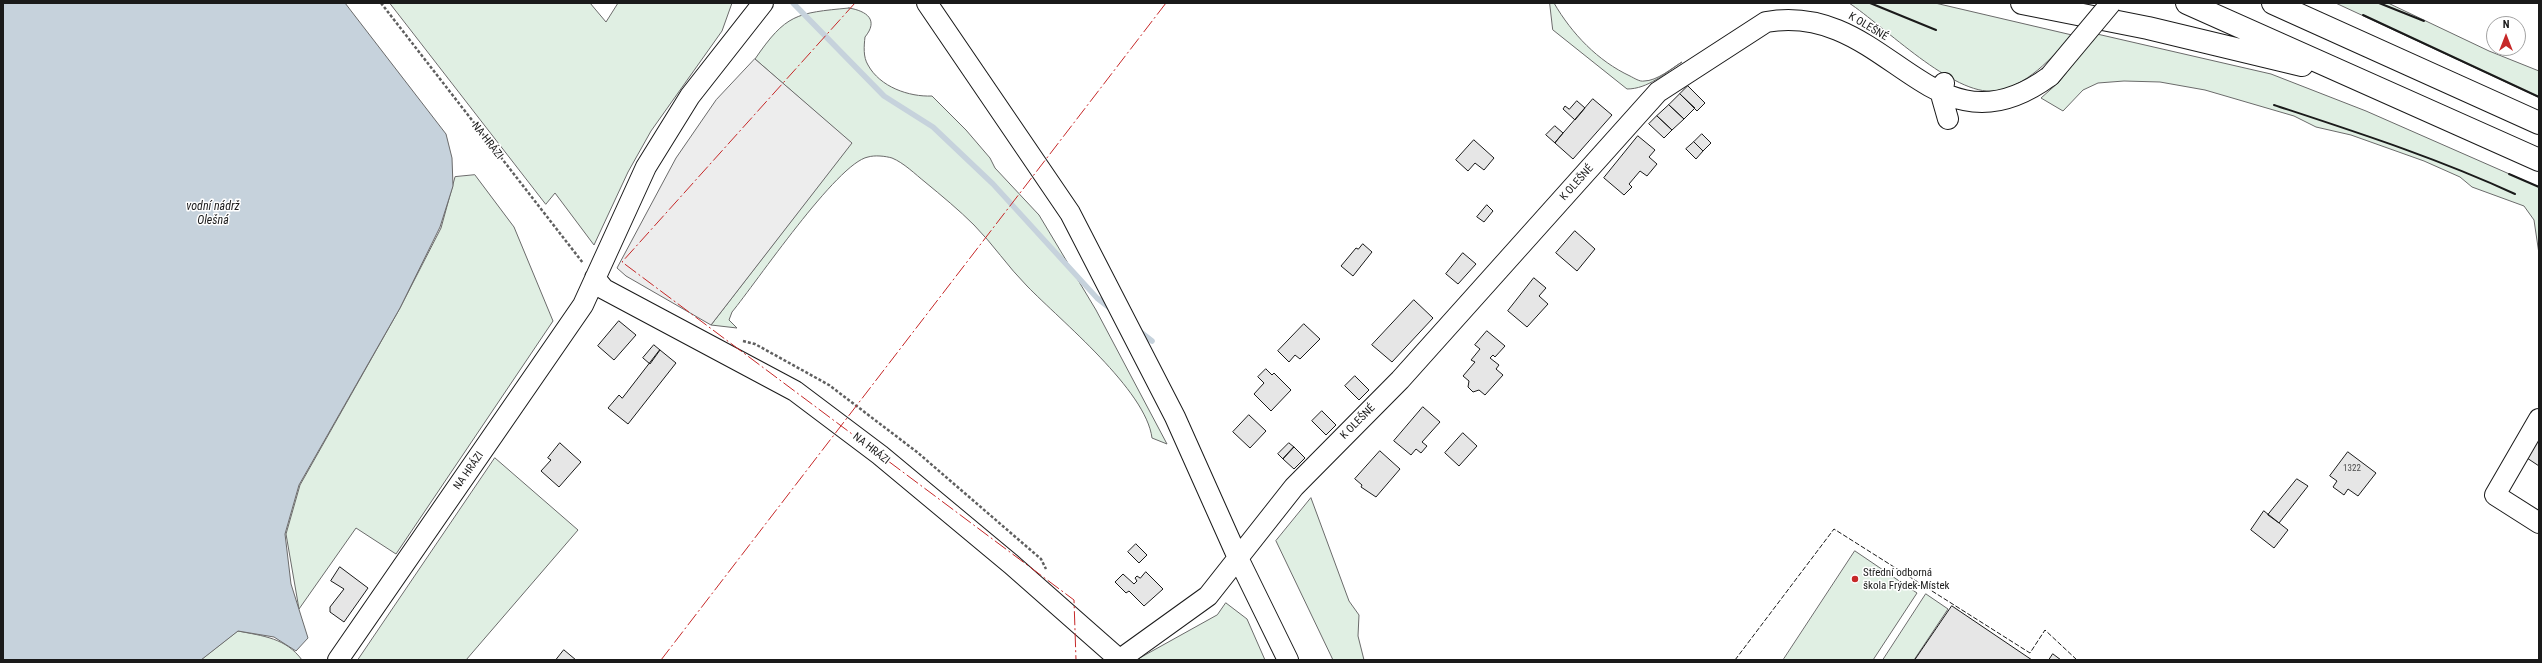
<!DOCTYPE html>
<meta charset="utf-8">
<style>
body{margin:0}
#map{position:relative;width:2542px;height:663px;overflow:hidden;background:#fff;font-family:"Roboto Condensed",sans-serif}
canvas{display:block}
.frame{position:absolute;inset:0;border:4px solid #1a1a1a;pointer-events:none}
.north{position:absolute;left:2486px;top:16px;width:40px;height:40px;box-sizing:border-box;background:#fff;border:1px solid #a3a3a3;border-radius:50%;rotate:0deg;font-size:11px;font-weight:700;line-height:16px;text-align:center;color:#1a1a1a}
.north::after{content:'';display:block;margin:auto;width:14px;height:18px;background:#c62828;clip-path:polygon(50% 0,100% 100%,50% 72%,0 100%)}
</style>
<div id="map">
<canvas width="2542" height="663"></canvas>
<div class="frame"></div>
<div class="north">N</div>
</div>
<script>
const context = document.querySelector('canvas').getContext('2d');
context.lineJoin = 'round';
function fill(path, color) {
  context.fillStyle = color;
  context.fill(path, 'evenodd');
}
function trace(path, color, width, dash) {
  context.strokeStyle = color;
  context.lineWidth = width;
  context.lineCap = dash ? 'butt' : 'round';
  context.setLineDash(dash || []);
  context.stroke(path);
}
function drawText(font, color, halo, rows, align = 'center') {
  context.font = font + ' "Roboto Condensed",sans-serif';
  context.lineWidth = 3;
  context.setLineDash([]);
  context.textBaseline = 'middle';
  context.strokeStyle = halo;
  context.fillStyle = color;
  for (const [text, x, y, turn = 0] of rows) {
    context.save();
    context.translate(x, y);
    context.rotate((+turn || 0) * Math.PI / 180);
    context.textAlign = isNaN(turn) ? turn : align;
    if (halo) context.strokeText(text, 0, 0);
    context.fillText(text, 0, 0);
    context.restore();
  }
}
const green = new Path2D(`
 M390 3H590L606 22 618 3H732L722 31 651 131 628 172 594 245 555 193 546 204Z
 M1550 3H1554C1572 34 1598 61 1630 76 1634 78 1640 82 1644 81 1657 81 1672 68 1682 62 1665 73 1648 89 1627 89L1553 30Z
 M1849 3H1935L2072 35C2052 58 2026 87 1995 91 1953 96 1884 26 1849 3Z
 M2336 3H2388L2489 51 2539 71V97Z
 M849 8C867 11 879 20 865 37 864 46 863 57 868 65 880 87 909 97 932 96L966 130 990 158 995 168 1039 215 1096 310 1167 444 1152 438C1146 390 1061 321 1027 286 1008 267 993 244 974 225 959 210 942 196 925 182 915 174 904 163 892 158 885 156 875 155 868 157 837 163 756 283 732 312L729 320 737 328 711 325 851 143 755 59C786 14 796 13 849 8Z
 M2097 34 2271 74 2366 111 2539 187V254L2534 220 2524 206 2472 187 2460 177 2424 161 2351 135 2316 127 2294 116 2205 90 2160 82 2124 81 2098 83 2083 90 2063 111 2041 98 2059 82Z
 M475 175 514 227 553 321 396 554 356 528 299 609 286 534 300 485 400 308 441 228 455 177Z
 M495 458 578 530 466 660H358Z
 M1311 498 1349 601 1359 615 1358 636 1364 660H1333L1276 541Z
 M1855 551 1917 593 1873 660H1785L1784 659Z
 M1926 594 1948 609 1914 660H1883Z
 M1226 603 1247 619 1265 660H1136L1217 615Z
 M238 631C263 636 286 638 302 660H201Z`);
const parking = new Path2D(`
 M755 59 852 143 711 325 626 276 617 268 676 158 716 100Z`);
const water = new Path2D(`
 M3 3H345L446 134 452 158 453 186 440 227 400 308 299 485 285 534 291 584 308 638 296 651 274 637 238 631 201 660H3Z`);
const stream = new Path2D(`
 M793 3 884 96 933 127 993 184 1097 298 1111 309
 M1138 330 1152 341`);
const building = new Path2D(`
 M1688 86 1705 103 1697 111 1680 94Z
 M1680 94 1695 108 1684 119 1669 105Z
 M1593 99 1612 115 1573 159 1555 143Z
 M1577 101 1585 108 1575 120 1563 109 1565 106 1569 109Z
 M1669 105 1684 119 1672 130 1657 116Z
 M1657 116 1672 130 1664 138 1649 124Z
 M1555 126 1563 133 1555 143 1546 135Z
 M1702 134 1711 143 1703 151 1694 142Z
 M1638 136 1655 150 1649 157 1657 164 1647 176 1640 171 1629 184 1632 187 1624 195 1604 178Z
 M1474 140 1494 158 1484 170 1475 163 1468 171 1456 160Z
 M1694 142 1703 151 1696 159 1686 149Z
 M1487 205 1493 211 1484 222 1477 217Z
 M1575 231 1595 249 1577 271 1556 253Z
 M1363 244 1372 252 1353 276 1341 266 1356 248 1358 249Z
 M1463 253 1476 264 1458 284 1446 274Z
 M1534 278 1546 288 1539 296 1548 304 1527 327 1508 311Z
 M1414 300 1433 318 1392 362 1372 345Z
 M619 321 636 335 614 360 598 346Z
 M1304 324 1320 339 1300 359 1295 355 1289 362 1278 351Z
 M1487 331 1505 346 1495 357 1493 355 1490 358 1499 365 1496 369 1503 375 1485 395 1479 390 1473 392 1468 387 1469 381 1463 376 1475 362 1471 360 1480 349 1475 345Z
 M654 345 660 350 650 364 643 358Z
 M660 350 676 363 628 424 608 408 619 395 622 398Z
 M1266 369 1272 375 1274 373 1291 390 1271 411 1254 394 1264 383 1258 377Z
 M1355 376 1369 390 1359 400 1345 386Z
 M1423 407 1440 422 1422 442 1427 446 1421 453 1416 449 1411 455 1394 441Z
 M1322 411 1336 425 1326 435 1312 421Z
 M1249 415 1266 431 1250 448 1233 432Z
 M1463 433 1477 446 1459 466 1445 453Z
 M2539 439V466L2527 458Z
 M560 443 581 462 559 487 541 471 551 460 548 458Z
 M1289 443 1294 447 1283 459 1278 454Z
 M1294 447 1305 458 1294 469 1283 459Z
 M1380 451 1400 469 1376 497 1361 487 1362 485 1355 479Z
 M2348 452 2376 473 2358 496 2348 489 2344 495 2333 487 2337 481 2330 476Z
 M2297 479 2308 486 2279 523 2268 515Z
 M2264 511 2288 530 2274 548 2251 530Z
 M1136 544 1147 555 1139 563 1128 552Z
 M340 567 368 588 344 622 330 612V607L344 589 331 581Z
 M1146 572 1163 589 1144 606 1129 591 1126 593 1115 582 1123 574 1134 584 1137 581 1135 578 1137 576 1140 578Z
 M1952 606 2032 660H1915Z
 M564 650 576 660H556Z
 M2053 654 2061 660H2049Z`);
const path = new Path2D(`
 M381 3 583 263
 M743 341 755 344 829 385 917 452 1041 559 1046 569`);
const minor = new Path2D(`
 M927 3 1070 213 1175 417 1238 558 1288 660
 M1944 83 1942 98 1948 119
 M595 278 604 289 795 391 880 455 1011 564 1120 660
 M2539 419 2495 495 2539 523
 M338 660 583 305 646 167 690 96 763 3
 M1119 660 1208 596 1294 487 1400 380 1658 92 1766 22C1889 0 1931 164 2050 76`);
const highway = new Path2D(`
 M2022 3 2148 28 2302 65
 M2187 3 2539 160
 M2273 3 2539 123`);
const minorBridge = new Path2D(`
 M2050 76 2111 3`);
const fence = new Path2D(`
 M1735 660 1834 529 2030 653 2045 630 2077 660`);
const wall = new Path2D(`
 M1870 3 1936 30
 M2379 3 2424 21
 M2363 15 2539 97
 M2274 105C2356 132 2437 158 2515 194
 M2509 174 2539 187`);
const power = new Path2D(`
 M855 3 622 262 1074 600 1076 660
 M661 660 1166 3`);
const markers = [
 [1855,579,4,"#c62828"]
];
const numberNames = [
 ["1322",2352,469]
];
const streetNames = [
 ["K OLEŠNÉ",1868,27,31],
 ["NA HRÁZI",487,141,52],
 ["K OLEŠNÉ",1577,183,-48],
 ["K OLEŠNÉ",1358,422,-45],
 ["NA HRÁZI",871,449,38],
 ["NA HRÁZI",469,471,-55]
];
const poiNames = [
 ["Střední odborná",1863,573],
 ["škola Frýdek-Místek",1863,586]
];
const waterNames = [
 ["vodní nádrž",213,207],
 ["Olešná",213,221]
];
fill(green, '#e0efe3');
trace(green, '#6a6a6a', 1);
fill(parking, '#ededed');
trace(parking, '#6a6a6a', 1);
fill(water, '#c6d2dc');
trace(water, '#6a6a6a', 1);
trace(stream, '#c6d2dc', 5.5);
fill(building, '#e6e6e6');
trace(building, '#1a1a1a', 1);
trace(minor, '#1a1a1a', 22);
trace(highway, '#1a1a1a', 24);
trace(path, '#5f5f5f', 2.5, [3, 2]);
trace(minor, '#fff', 20);
trace(highway, '#fff', 22);
trace(minorBridge, '#1a1a1a', 22, []);
trace(minorBridge, '#fff', 20);
trace(fence, '#1a1a1a', 1, [5, 2]);
trace(wall, '#1a1a1a', 2);
trace(power, '#c62828', 1, [14, 3, 2, 3]);
for (const [x, y, r, color] of markers) {
  const dot = new Path2D();
  dot.arc(x, y, r, 0, 2 * Math.PI);
  context.fillStyle = color;
  context.fill(dot);
  trace(dot, '#fff', 1.5);
}
drawText('9px', '#4d4d4d', null, numberNames);
drawText('11px', '#1a1a1a', '#fff', streetNames);
drawText('11px', '#1a1a1a', '#fff', poiNames, 'left');
drawText('italic 12px', '#1a1a1a', '#fff', waterNames);
</script>
